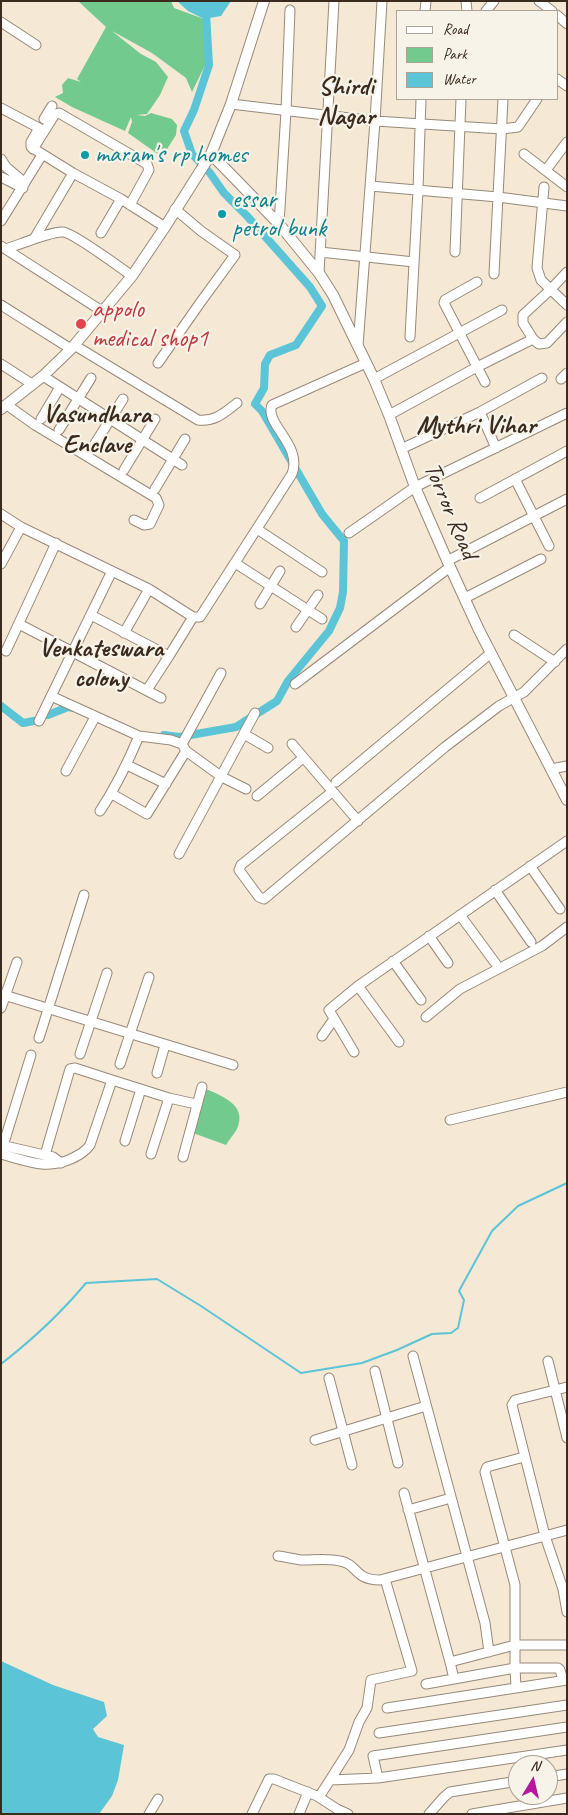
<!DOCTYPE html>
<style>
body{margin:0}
#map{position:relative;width:568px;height:1815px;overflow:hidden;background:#f5e8d4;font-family:Caveat,sans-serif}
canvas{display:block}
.frame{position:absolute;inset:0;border:2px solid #3b2a1e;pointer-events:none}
.legend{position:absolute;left:396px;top:10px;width:162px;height:90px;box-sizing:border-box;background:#f7f3e8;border:1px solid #aca397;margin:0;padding:6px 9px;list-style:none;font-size:15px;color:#3b2a1e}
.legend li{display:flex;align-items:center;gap:10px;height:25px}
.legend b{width:25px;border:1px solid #aca397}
.north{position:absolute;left:508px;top:1755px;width:50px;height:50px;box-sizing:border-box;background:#f7f3e8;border:1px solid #aca397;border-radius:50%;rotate:9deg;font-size:14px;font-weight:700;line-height:20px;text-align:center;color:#3b2a1e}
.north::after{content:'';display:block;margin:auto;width:18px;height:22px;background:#b5179e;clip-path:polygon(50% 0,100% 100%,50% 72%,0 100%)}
</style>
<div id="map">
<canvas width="568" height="1815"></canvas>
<div class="frame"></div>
<ul class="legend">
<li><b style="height:6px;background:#fff"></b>Road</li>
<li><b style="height:14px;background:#73ca8f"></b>Park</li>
<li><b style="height:14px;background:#5bc5d7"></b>Water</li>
</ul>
<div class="north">N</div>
</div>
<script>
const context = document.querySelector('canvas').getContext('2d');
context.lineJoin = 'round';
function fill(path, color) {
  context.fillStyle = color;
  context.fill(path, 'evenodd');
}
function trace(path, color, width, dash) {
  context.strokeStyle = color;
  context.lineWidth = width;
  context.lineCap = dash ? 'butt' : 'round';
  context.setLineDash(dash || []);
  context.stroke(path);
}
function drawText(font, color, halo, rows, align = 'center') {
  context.font = font + ' Caveat,sans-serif';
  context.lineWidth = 4.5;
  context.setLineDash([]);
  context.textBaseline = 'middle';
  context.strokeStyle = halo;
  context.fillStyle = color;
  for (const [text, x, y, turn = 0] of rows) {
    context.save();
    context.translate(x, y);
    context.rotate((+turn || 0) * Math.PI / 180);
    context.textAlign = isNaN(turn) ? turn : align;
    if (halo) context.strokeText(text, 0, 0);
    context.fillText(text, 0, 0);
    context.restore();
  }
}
const green = new Path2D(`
 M78 1H171L174 8 204 19 208 59 192 92 186 78 152 53 112 31 141 54 156 62 168 77 160 95 147 114 137 115 145 116 151 113 172 119 177 125 176 135 162 157 128 133 132 122 131 117 125 131 72 107 55 97 63 93 62 85 68 78 81 82 77 79 106 27Z
 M204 1088C221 1096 248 1104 237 1129 234 1134 229 1140 226 1145L193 1133Z`);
const water = new Path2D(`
 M177 1H231L221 16 204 19 188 11Z
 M1 1661 53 1685 104 1702 107 1716 93 1729 98 1737 124 1745 118 1780 112 1796 99 1814H1Z`);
const stream = new Path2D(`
 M1 1364C32 1340 61 1313 86 1283L157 1279 201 1306 301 1373 362 1363 397 1350 432 1334 451 1333 458 1328 464 1300 459 1291 492 1231 518 1206 567 1183`);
const canal = new Path2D(`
 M1 706 23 723 34 721
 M48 715 68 707 74 708
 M164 735 179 737 236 727 277 701 288 681 329 631 340 608 343 592 344 541 322 514 262 411 255 404 264 388 265 364 270 355 296 345 322 306 310 287 247 216 224 193 210 173 192 154 184 131 194 110 209 65 206 13`);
const minor = new Path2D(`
 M466 1 467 11
 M539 1 552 11
 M425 11 426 1
 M486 11 494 1
 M557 15 567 24
 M1 22 36 45
 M557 79 567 86
 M231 104 375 121 502 129 518 127 537 99
 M1 108 39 128 31 142V147L73 173
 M44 119 52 106
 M33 149 55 114 59 113 147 164 149 170 130 205
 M524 154 567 187
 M1 159 6 167 25 183
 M546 170 567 142
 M1 177 23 188
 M370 186 498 197 567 206
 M544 187 537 268 541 280 567 305
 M1 221 42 155
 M279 224 286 111 290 10
 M101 233 121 199
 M34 239 73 173 121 199 165 227
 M1 246 102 311
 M6 249C19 245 51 231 63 232 73 233 121 268 132 276
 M320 252 414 262
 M455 252 461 99
 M319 273 334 1
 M494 274 503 99
 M477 282 445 300 444 303 485 382
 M1 305 71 349
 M410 337 418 190 421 99
 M533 339 523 323V315L550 290 567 272
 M74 345 198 420C215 422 224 413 237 403
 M358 346 375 121 382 1
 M158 363 200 303 235 255 201 231 175 209
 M1 364 32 384
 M43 376 182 465
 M374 379 502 310
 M561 379 567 373
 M7 405 35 425 156 498 159 505 150 524 144 525 134 520
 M480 412 496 448
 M389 415 477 367 533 339 539 344 547 343 567 322
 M41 419 60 387
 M59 430 91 378
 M401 449 480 412 542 378
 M91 450 123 399
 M124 470 155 419
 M515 479 549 546
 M155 489 185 439
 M480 498 567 451
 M1 514 21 527 149 589 193 617H200L292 474C303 445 264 424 272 405L366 363
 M257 529 322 572
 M349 533 415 487 567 413
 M447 561 567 499
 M235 563 322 619
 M1 564 21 527
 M465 598 541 559
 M260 604 280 571
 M91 615 169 656 147 690
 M19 624 161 698
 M296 627 318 595
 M124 633 149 589
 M514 635 555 662
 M6 651 56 543
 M169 656 193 617
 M295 684 450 567
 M51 696 139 736 171 740 182 744 186 751 222 777 246 789
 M39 721 112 571
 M244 734 268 748
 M182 744 221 673
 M292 744 358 821
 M127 765 166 784
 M551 769 567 766
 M66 771 95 717
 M336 782 491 653
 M332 792 241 865 239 870 259 897 264 899 445 747 499 706 524 692 567 649
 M112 794 147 814 186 751
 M257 796 303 758
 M100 811C116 787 128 762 139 736
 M179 854 255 713
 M530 866 560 909
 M495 890 531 942
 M460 915 496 964
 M429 936 448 963
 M393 961 421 1000
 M358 986 399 1042
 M1 994 233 1065
 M1 1008 17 962
 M426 1017 460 989 542 946 567 927
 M322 1036 334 1019
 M39 1038 84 895
 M354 1052 329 1010 358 986 567 841
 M80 1054 107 973
 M120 1064 149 977
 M157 1073 165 1045
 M450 1120 567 1092
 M125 1141 141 1089
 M1 1145 53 1157 61 1163
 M3 1146 31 1055
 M1 1154C27 1161 46 1170 71 1159 79 1155 85 1152 90 1145L112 1080 169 1098 196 1104
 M151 1154 169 1098
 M45 1155 70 1069 75 1068 112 1080
 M183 1157 202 1087
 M413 1356 485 1623 489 1652
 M548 1361 567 1438
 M375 1371 398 1463
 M329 1378 352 1465
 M567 1387 515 1400 512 1405 545 1536 563 1589 567 1612
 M315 1440 426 1406
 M404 1493 450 1662
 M408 1510 451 1498
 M278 1556C286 1557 294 1559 301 1560 314 1560 327 1558 340 1561 358 1564 354 1580 380 1580L567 1530
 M454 1679 450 1662 515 1645H567
 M426 1684 515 1668H558L560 1670 563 1680
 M516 1687 515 1668V1585L485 1472 487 1467 524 1457
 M387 1708 567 1680
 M379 1733 567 1705
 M548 1777 567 1774
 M378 1778 373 1756 567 1727
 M330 1780 349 1750 359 1722 367 1708 371 1680 412 1671 385 1579
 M319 1797 330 1780 378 1778 567 1750
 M149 1814 158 1799
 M252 1814 269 1779H274L317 1796 337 1809 348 1814
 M299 1814 308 1792
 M429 1814 444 1797 450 1792 518 1781
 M472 1814 567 1798`);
const tertiary = new Path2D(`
 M211 154 279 224 319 273 333 295 374 379 389 415 415 487 450 567 479 630 567 800
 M1 409 43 376 71 349 132 276 165 227 211 154 231 104 264 1`);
const markers = [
 [85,155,5,"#0f9aa8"],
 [222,214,5,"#0f9aa8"],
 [81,324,6,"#e0444e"]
];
const cultureNames = [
 ["maram's rp homes",95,155],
 ["essar",232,200],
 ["petrol bunk",232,229]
];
const healthNames = [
 ["appolo",92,310],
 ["medical shop1",92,339]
];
const streetNames = [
 ["Torror Road",450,511,67]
];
const neighbourhoodNames = [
 ["Shirdi",346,87],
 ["Nagar",346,117],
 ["Vasundhara",97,415],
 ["Enclave",97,445],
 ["Mythri Vihar",476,426],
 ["Venkateswara",101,649],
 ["colony",101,679]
];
fill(green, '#73ca8f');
fill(water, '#5bc5d7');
trace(stream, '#5bc5d7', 2);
trace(canal, '#5bc5d7', 8);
trace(minor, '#988979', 11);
trace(tertiary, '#988979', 12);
trace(minor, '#fff', 9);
trace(tertiary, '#fff', 10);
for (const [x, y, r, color] of markers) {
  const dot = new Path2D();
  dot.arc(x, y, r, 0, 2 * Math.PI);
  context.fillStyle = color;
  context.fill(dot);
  trace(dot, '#f7f3e8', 2);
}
drawText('25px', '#0d838f', '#f7f3e8', cultureNames, 'left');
drawText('25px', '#be3a42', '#f7f3e8', healthNames, 'left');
drawText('25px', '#3b2a1e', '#f7f3e8', streetNames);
drawText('bold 26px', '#3b2a1e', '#f7f3e8', neighbourhoodNames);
</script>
